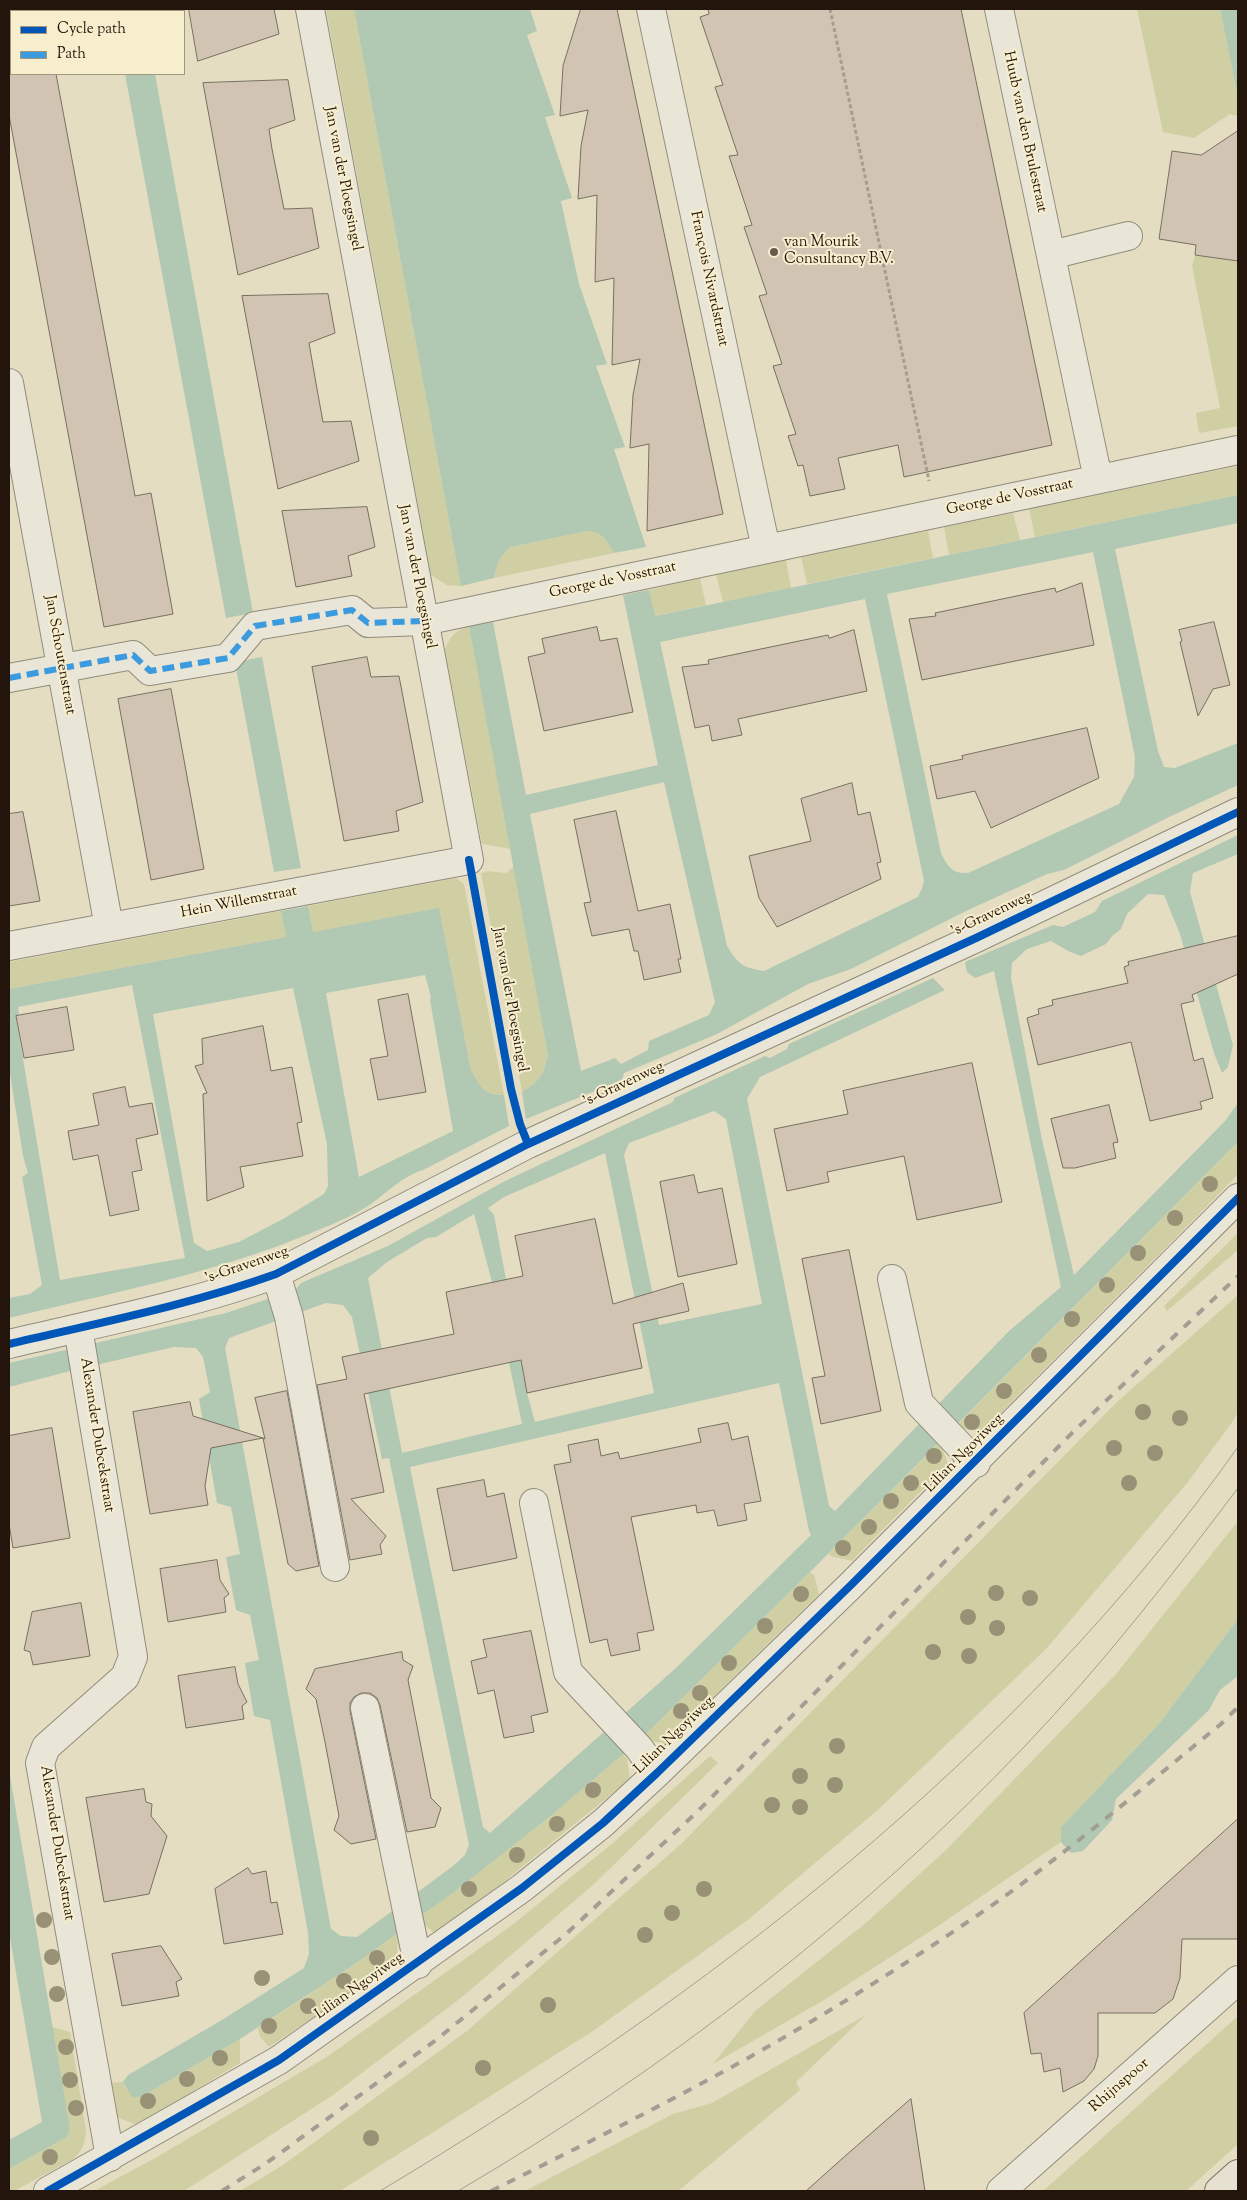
<!DOCTYPE html>
<meta charset="utf-8">
<style>
body{margin:0}
#map{position:relative;width:1247px;height:2200px;overflow:hidden;background:#e4ddc2;font-family:"Sorts Mill Goudy",serif}
canvas{display:block}
.frame{position:absolute;inset:0;border:10px solid #24150c;pointer-events:none}
.legend{position:absolute;left:10px;top:10px;width:175px;height:65px;box-sizing:border-box;background:#f7eece;border:1px solid #a39780;margin:0;padding:6px 9px;list-style:none;font-size:15px;color:#24150c}
.legend li{display:flex;align-items:center;gap:10px;height:25px}
.legend b{width:25px;border:1px solid #a39780}
</style>
<div id="map">
<canvas width="1247" height="2200"></canvas>
<div class="frame"></div>
<ul class="legend">
<li><b style="height:6px;background:#0057b8"></b>Cycle path</li>
<li><b style="height:6px;background:#3c9ade"></b>Path</li>
</ul>
</div>
<script>
const context = document.querySelector('canvas').getContext('2d');
context.lineJoin = 'round';
function fill(path, color) {
  context.fillStyle = color;
  context.fill(path, 'evenodd');
}
function trace(path, color, width, dash) {
  context.strokeStyle = color;
  context.lineWidth = width;
  context.lineCap = dash ? 'butt' : 'round';
  context.setLineDash(dash || []);
  context.stroke(path);
}
function drawText(font, color, halo, rows, align = 'center') {
  context.font = font + ' "Sorts Mill Goudy",serif';
  context.lineWidth = 4;
  context.setLineDash([]);
  context.textBaseline = 'middle';
  context.strokeStyle = halo;
  context.fillStyle = color;
  for (const [text, x, y, turn = 0] of rows) {
    context.save();
    context.translate(x, y);
    context.rotate((+turn || 0) * Math.PI / 180);
    context.textAlign = isNaN(turn) ? turn : align;
    if (halo) context.strokeText(text, 0, 0);
    context.fillText(text, 0, 0);
    context.restore();
  }
}
const green = new Path2D(`
 M326 9H354L461 586 447 585 431 575Z
 M1137 9H1220L1238 98V116L1230 114 1194 138 1163 132Z
 M1238 247V426L1199 433 1196 413 1220 408 1192 266 1195 255 1236 261 1233 249Z
 M1238 466V495L1035 537 1029 509Z
 M1013 513 1020 540 949 555 944 527Z
 M587 531C602 532 607 540 614 553L494 578C497 564 499 556 511 547Z
 M928 531 933 558 807 584 801 556Z
 M786 560 791 588 723 602 716 574Z
 M700 578 706 605 654 616 649 590Z
 M469 626 511 849 482 844 445 650C450 636 455 631 469 626Z
 M515 866 548 1055C543 1076 540 1081 522 1092L481 873 487 872 486 871 506 873Z
 M456 878 464 884 504 1095C483 1095 481 1087 471 1070L439 909 313 932 308 906Z
 M281 911 286 937 9 989V962Z
 M1238 1142V1174L1220 1193 983 1431 964 1429 958 1424Z
 M1238 1233V1250L1167 1311 1164 1306Z
 M1238 1295V1412L1233 1421 1188 1482 1046 1649 880 1808 749 1919 593 2031 340 2191H240L283 2165 467 2031 681 1844 1117 1402Z
 M940 1442 948 1464 852 1561 830 1556 829 1553Z
 M1238 1521V1619L1158 1725 1061 1827V1842L932 1930 824 2000 713 2064 755 2011 867 1922 946 1850 1116 1674Z
 M810 1572 814 1575 819 1594 664 1745 663 1743 644 1740 643 1737Z
 M623 1754 627 1759 630 1779 495 1889 435 1933 422 1923 421 1917 552 1815Z
 M710 1756 718 1763 593 1885 462 1997 333 2095 184 2191H94L157 2157 328 2056 511 1926 614 1842Z
 M398 1933 397 1961 269 2047 260 2037 258 2028 358 1962Z
 M866 2015 796 2082 800 2090 678 2191H525L673 2114 712 2103Z
 M1238 2016V2144L1186 2191H1043Z
 M52 2027 70 2032 86 2130C85 2142 83 2151 73 2159L14 2191H9V2169L67 2137 70 2129Z
 M240 2039V2063L149 2118 135 2124 116 2117 106 2083 123 2082 126 2089 141 2097Z`);
const water = new Path2D(`
 M354 9H530L537 31 527 35 555 115 545 117 572 198 561 201 579 284 607 364 596 366 625 447 614 449 646 547 614 553C607 540 602 532 587 531L511 547C499 556 497 564 494 578L461 586Z
 M1220 9H1238V98Z
 M125 74H155L253 613 226 618Z
 M1238 495V523L1115 549 1158 751 1164 767 1175 768 1238 743V785L1169 817 1064 870 1047 874 966 911 851 969 808 984 717 1034 624 1073 622 1080 526 1119 522 1092C540 1081 543 1076 548 1055L469 626 493 622 526 795 658 765 623 595 649 590 655 616ZM1093 552 1135 757 1134 777 1119 804 968 873C952 874 948 867 941 853L887 594ZM865 599 924 881 922 888 918 897 764 971C743 968 738 964 727 946L660 642ZM664 782 715 1002 709 1015 649 1041 648 1050 621 1064 615 1058 581 1071 530 814Z
 M262 657 301 868 274 872 235 662Z
 M1238 835V854L1193 873 1190 892 1233 1045 1228 1067 1222 1073 1214 1053 1180 934 1164 895 1148 894 1127 914 1121 929 1112 936 1106 944 1081 956 1068 951 1051 941 1027 949 1012 963 1011 978 1042 1140 1074 1275 1225 1121 1238 1103V1142L810 1572 643 1737 552 1815 450 1895 358 1962 240 2039 141 2097H132L123 2082 128 2075 222 2020 304 1968 309 1954 308 1933 270 1720 254 1716 245 1663 259 1660 250 1615 236 1610 226 1557 240 1554 231 1507 217 1503 199 1399 210 1392 203 1357 196 1348 174 1347 74 1370 9 1387V1363L226 1313 295 1290 301 1283 388 1246 505 1181 673 1102 674 1098 765 1056 770 1058 787 1049 789 1044 933 978 945 990 760 1077 747 1099 829 1506 835 1511 1008 1332 1061 1287 994 971 975 978 967 972 965 962 1053 925 1063 927 1095 912 1102 901ZM714 1111 726 1119 762 1304 659 1325 624 1155 629 1143ZM605 1153 654 1393 535 1422 527 1393 494 1215 488 1208 504 1197ZM474 1214 491 1278 522 1424 402 1453 368 1278 387 1262 427 1238 436 1237ZM326 1303 343 1305 352 1317 382 1459 389 1458 469 1845 465 1855 453 1866 357 1937 341 1936 331 1929 225 1348 229 1338ZM779 1383 809 1531 811 1535 676 1668 490 1833 483 1827 410 1467Z
 M308 906 313 932 439 908 471 1070C481 1087 483 1095 504 1095L509 1126 423 1170C398 1178 385 1196 363 1209 344 1220 321 1229 301 1237 207 1275 107 1294 9 1318V1298L30 1294 42 1285 22 1177 28 1173 23 1156 9 1067V989L286 937 281 911ZM425 975 431 997 430 1000 453 1131 359 1177 326 993ZM132 985 185 1258 60 1280 16 1017 19 1015 18 1007ZM293 988 327 1144 328 1186 324 1194 283 1219 239 1242 207 1251 194 1243 153 1014Z
 M1238 1619V1676L1220 1690 1209 1710 1116 1799 1112 1820 1083 1851 1071 1853 1061 1842V1827L1158 1725Z
 M9 1770 70 2129 67 2137 9 2169V2140L42 2122 9 1932Z`);
const building = new Path2D(`
 M189 9H274L279 34 198 61Z
 M581 9H617L723 514 647 531 649 444 630 448 633 395 640 359 612 365 614 278 595 282 597 195 578 199 581 146 588 110 560 116 563 66Z
 M708 9H961L1052 445 904 477 898 445 838 458 845 489 810 496 803 465 798 466 788 436 796 434 773 366 782 364 759 296 767 294 744 227 752 225 729 156 738 155 715 87 723 85 700 17 709 14Z
 M9 74H56L135 496 151 493 173 614 104 627 9 115Z
 M288 80 295 120 269 129 272 149 284 209 312 208 319 248 238 275 203 83Z
 M1238 131V261L1195 255 1196 245 1159 239 1172 151 1201 155Z
 M328 294 335 333 309 343 317 389 323 422 351 421 359 461 278 489 242 296Z
 M367 507 375 547 348 556 352 576 296 587 282 511Z
 M1082 583 1094 645 922 680 909 619 936 616 935 613 1055 588 1056 592Z
 M1214 622 1230 685 1213 689 1198 716 1180 642 1182 641 1179 630Z
 M597 627 600 641 617 638 633 712 544 731 528 657 545 653 542 639Z
 M854 630 867 691 738 719 742 735 712 741 709 725 695 728 682 667 709 664 708 660 828 635 829 638Z
 M367 657 371 677 399 676 423 802 396 811 399 831 344 841 312 667Z
 M171 689 204 869 151 880 118 699Z
 M1087 728 1099 778 991 828 975 791 937 799 930 766 963 759 962 756Z
 M852 783 858 815 870 812 881 862 877 863 881 879 777 927 759 898 749 856 811 841 801 799Z
 M616 811 638 911 670 904 681 959H678L681 972 644 980 638 951H634L629 929 592 936 584 903 591 902 574 820Z
 M23 812 40 901 9 906V814Z
 M1238 936V974L1192 995 1194 1001 1181 1004 1194 1061 1203 1058 1213 1098 1200 1102 1202 1109 1150 1121 1131 1042 1038 1065 1027 1018 1039 1014 1038 1009 1053 1005 1052 1000 1128 983 1124 967 1129 965 1128 962Z
 M408 994 426 1092 378 1100 370 1059 388 1056 378 1000Z
 M67 1007 74 1050 24 1058 16 1016Z
 M263 1026 271 1071 292 1067 302 1122 297 1123 303 1156 240 1167 244 1187 207 1201 203 1094 207 1093 195 1066 203 1064 202 1039Z
 M972 1063 1002 1202 917 1220 904 1156 827 1172 829 1182 787 1191 774 1129 848 1114 843 1091Z
 M125 1087 129 1107 152 1103 158 1134 136 1139 142 1170 132 1172 139 1210 110 1216 98 1155 73 1160 68 1131 99 1125 93 1094Z
 M1109 1105 1118 1142 1113 1143 1116 1158 1075 1168H1063L1051 1119Z
 M694 1175 698 1193 722 1188 737 1264 678 1277 660 1182Z
 M595 1219 613 1304 683 1283 689 1311 633 1324 642 1368 527 1393 521 1360 364 1394 384 1492 351 1499 386 1536 380 1545 382 1554 350 1560 317 1385 347 1379 342 1357 454 1334 446 1292 523 1276 515 1236Z
 M849 1250 881 1411 821 1424 812 1378 825 1376 802 1259Z
 M287 1391 319 1566 296 1571 288 1564 263 1438 265 1439 255 1398Z
 M190 1402 193 1416 263 1438 211 1448 205 1486 208 1505 150 1514 133 1412Z
 M728 1423 732 1440 748 1436 761 1501 744 1504 747 1520 718 1526 714 1510 697 1513 696 1505 631 1517 654 1630 637 1633 640 1650 611 1656 607 1639 590 1643 554 1465 571 1462 568 1445 598 1439 601 1456 618 1452 620 1459 701 1442 698 1429Z
 M52 1428 70 1538 13 1548 9 1524V1436Z
 M484 1480 487 1497 504 1493 517 1558 453 1571 437 1489Z
 M217 1560 220 1580 229 1594 224 1598 226 1612 168 1622 160 1569Z
 M81 1603 90 1656 33 1665 30 1652 24 1650 32 1612Z
 M531 1631 548 1712 531 1716 534 1732 504 1738 494 1690 478 1694 471 1661 487 1657 483 1640Z
 M402 1652 403 1660 413 1666 408 1680 431 1798 441 1808 435 1827 407 1832 380 1705 377 1698 370 1693H361L354 1697 350 1703V1711L376 1839 351 1844 334 1830 339 1816 325 1742 316 1699 306 1689 315 1669Z
 M235 1667 238 1684 247 1702 242 1706 244 1719 186 1728 178 1676Z
 M144 1789 146 1802 152 1804 151 1816 167 1836 149 1894 104 1902 86 1798Z
 M1238 1819V1939H1182L1180 1978 1173 1999 1155 2013H1098V2056L1094 2069 1084 2081 1063 2092 1060 2068 1044 2072 1041 2053 1031 2054 1024 2013Z
 M248 1868 252 1874 266 1871 271 1903 277 1902 283 1934 224 1944 215 1889Z
 M161 1946 182 1979 176 1982 179 1996 122 2006 112 1954Z
 M911 2099 925 2191H806L844 2157Z`);
const path = new Path2D(`
 M830 9 929 481`);
const minor = new Path2D(`
 M651 9 766 549
 M999 9 1098 479
 M1051 255 1128 236
 M9 383 109 927
 M9 678 133 655 150 671 228 658 255 626 352 610 368 623 424 621 1238 450
 M9 946 469 860 310 9
 M276 1274 289 1317 335 1567
 M892 1279 919 1403 976 1463
 M78 1328 133 1657 125 1677 46 1747 40 1763 110 2157
 M9 1344C98 1323 190 1305 276 1274L528 1144 976 938 1238 812
 M534 1503 568 1672 639 1748 657 1773
 M365 1708 418 1964
 M48 2191 279 2060 522 1888 603 1823 657 1773 851 1585 1238 1198
 M1001 2191 1238 1980`);
const highway = new Path2D(`
 M1219 2191 1238 2174`);
const tram = new Path2D(`
 M380 2191C705 1997 1017 1758 1238 1447
 M458 2191C666 2069 859 1920 1025 1746 1102 1665 1171 1577 1238 1488`);
const rail = new Path2D(`
 M222 2191 265 2164 436 2040 566 1934 697 1812 1073 1432 1238 1276
 M491 2191C579 2147 668 2103 755 2054 826 2014 895 1971 963 1925 1054 1865 1137 1792 1221 1724L1238 1707`);
const quiet = new Path2D(`
 M9 678 133 655 150 671 228 658 255 626 352 610 368 623 424 621`);
const cycleway = new Path2D(`
 M469 860 511 1089 520 1124 528 1144
 M9 1344C98 1323 190 1305 276 1274L528 1144 976 938 1238 812
 M48 2191 279 2060 522 1888 603 1823 657 1773 851 1585 1238 1198`);
const trees = [
 [1210,1184],
 [1175,1218],
 [1138,1253],
 [1107,1285],
 [1072,1319],
 [1039,1355],
 [1004,1391],
 [1143,1412],
 [1180,1418],
 [972,1422],
 [1114,1448],
 [1155,1453],
 [934,1456],
 [911,1483],
 [1129,1483],
 [891,1501],
 [869,1527],
 [843,1548],
 [996,1593],
 [801,1594],
 [1030,1598],
 [968,1617],
 [765,1626],
 [997,1628],
 [933,1652],
 [969,1656],
 [729,1663],
 [700,1693],
 [681,1711],
 [837,1746],
 [800,1776],
 [835,1785],
 [593,1790],
 [772,1805],
 [800,1807],
 [557,1824],
 [517,1855],
 [469,1889],
 [704,1889],
 [672,1913],
 [44,1920],
 [645,1935],
 [52,1957],
 [377,1958],
 [262,1978],
 [344,1981],
 [57,1994],
 [548,2005],
 [308,2006],
 [269,2026],
 [66,2047],
 [220,2058],
 [483,2068],
 [187,2079],
 [70,2080],
 [148,2101],
 [76,2108],
 [371,2138],
 [50,2157]
];
const markers = [
 [774,252,5,"#675b4c"]
];
const streetNames = [
 ["Huub van den Brulestraat",1024,132,78],
 ["Jan van der Ploegsingel",342,179,79],
 ["François Nivardstraat",708,279,78],
 ["George de Vosstraat",1010,498,-12],
 ["Jan van der Ploegsingel",416,577,79],
 ["George de Vosstraat",613,581,-12],
 ["Jan Schoutenstraat",59,655,80],
 ["Hein Willemstraat",239,903,-11],
 ["'s-Gravenweg",992,915,-25],
 ["Jan van der Ploegsingel",509,1000,80],
 ["'s-Gravenweg",624,1085,-25],
 ["'s-Gravenweg",247,1266,-19],
 ["Alexander Dubcekstraat",96,1435,81],
 ["Lilian Ngoyiweg",965,1454,-45],
 ["Lilian Ngoyiweg",675,1736,-44],
 ["Alexander Dubcekstraat",56,1843,81],
 ["Lilian Ngoyiweg",360,1987,-35],
 ["Rhijnspoor",1120,2086,-41]
];
const poiNames = [
 ["van Mourik",784,243],
 ["Consultancy B.V.",784,260]
];
fill(green, '#d0cfa3');
fill(water, '#b1c8b3');
fill(building, '#d2c4b2');
trace(building, '#767062', 1);
trace(minor, '#918b7b', 30);
trace(highway, '#767062', 30);
trace(path, '#a39e93', 3, [4, 2.5]);
trace(minor, '#e9e6d7', 28);
trace(highway, '#e5e0d0', 28);
trace(tram, '#a39e93', 1);
trace(rail, '#a39e93', 4, [9, 9]);
trace(quiet, '#3c9ade', 6, [12, 6]);
trace(cycleway, '#0057b8', 8);
context.fillStyle = '#989176';
for (const [x, y] of trees) {
  context.beginPath();
  context.arc(x, y, 8, 0, 2 * Math.PI);
  context.fill();
}
for (const [x, y, r, color] of markers) {
  const dot = new Path2D();
  dot.arc(x, y, r, 0, 2 * Math.PI);
  context.fillStyle = color;
  context.fill(dot);
  trace(dot, '#f7eece', 2);
}
drawText('15px', '#24150c', '#f7eece', streetNames);
drawText('15px', '#24150c', '#f7eece', poiNames, 'left');
</script>
